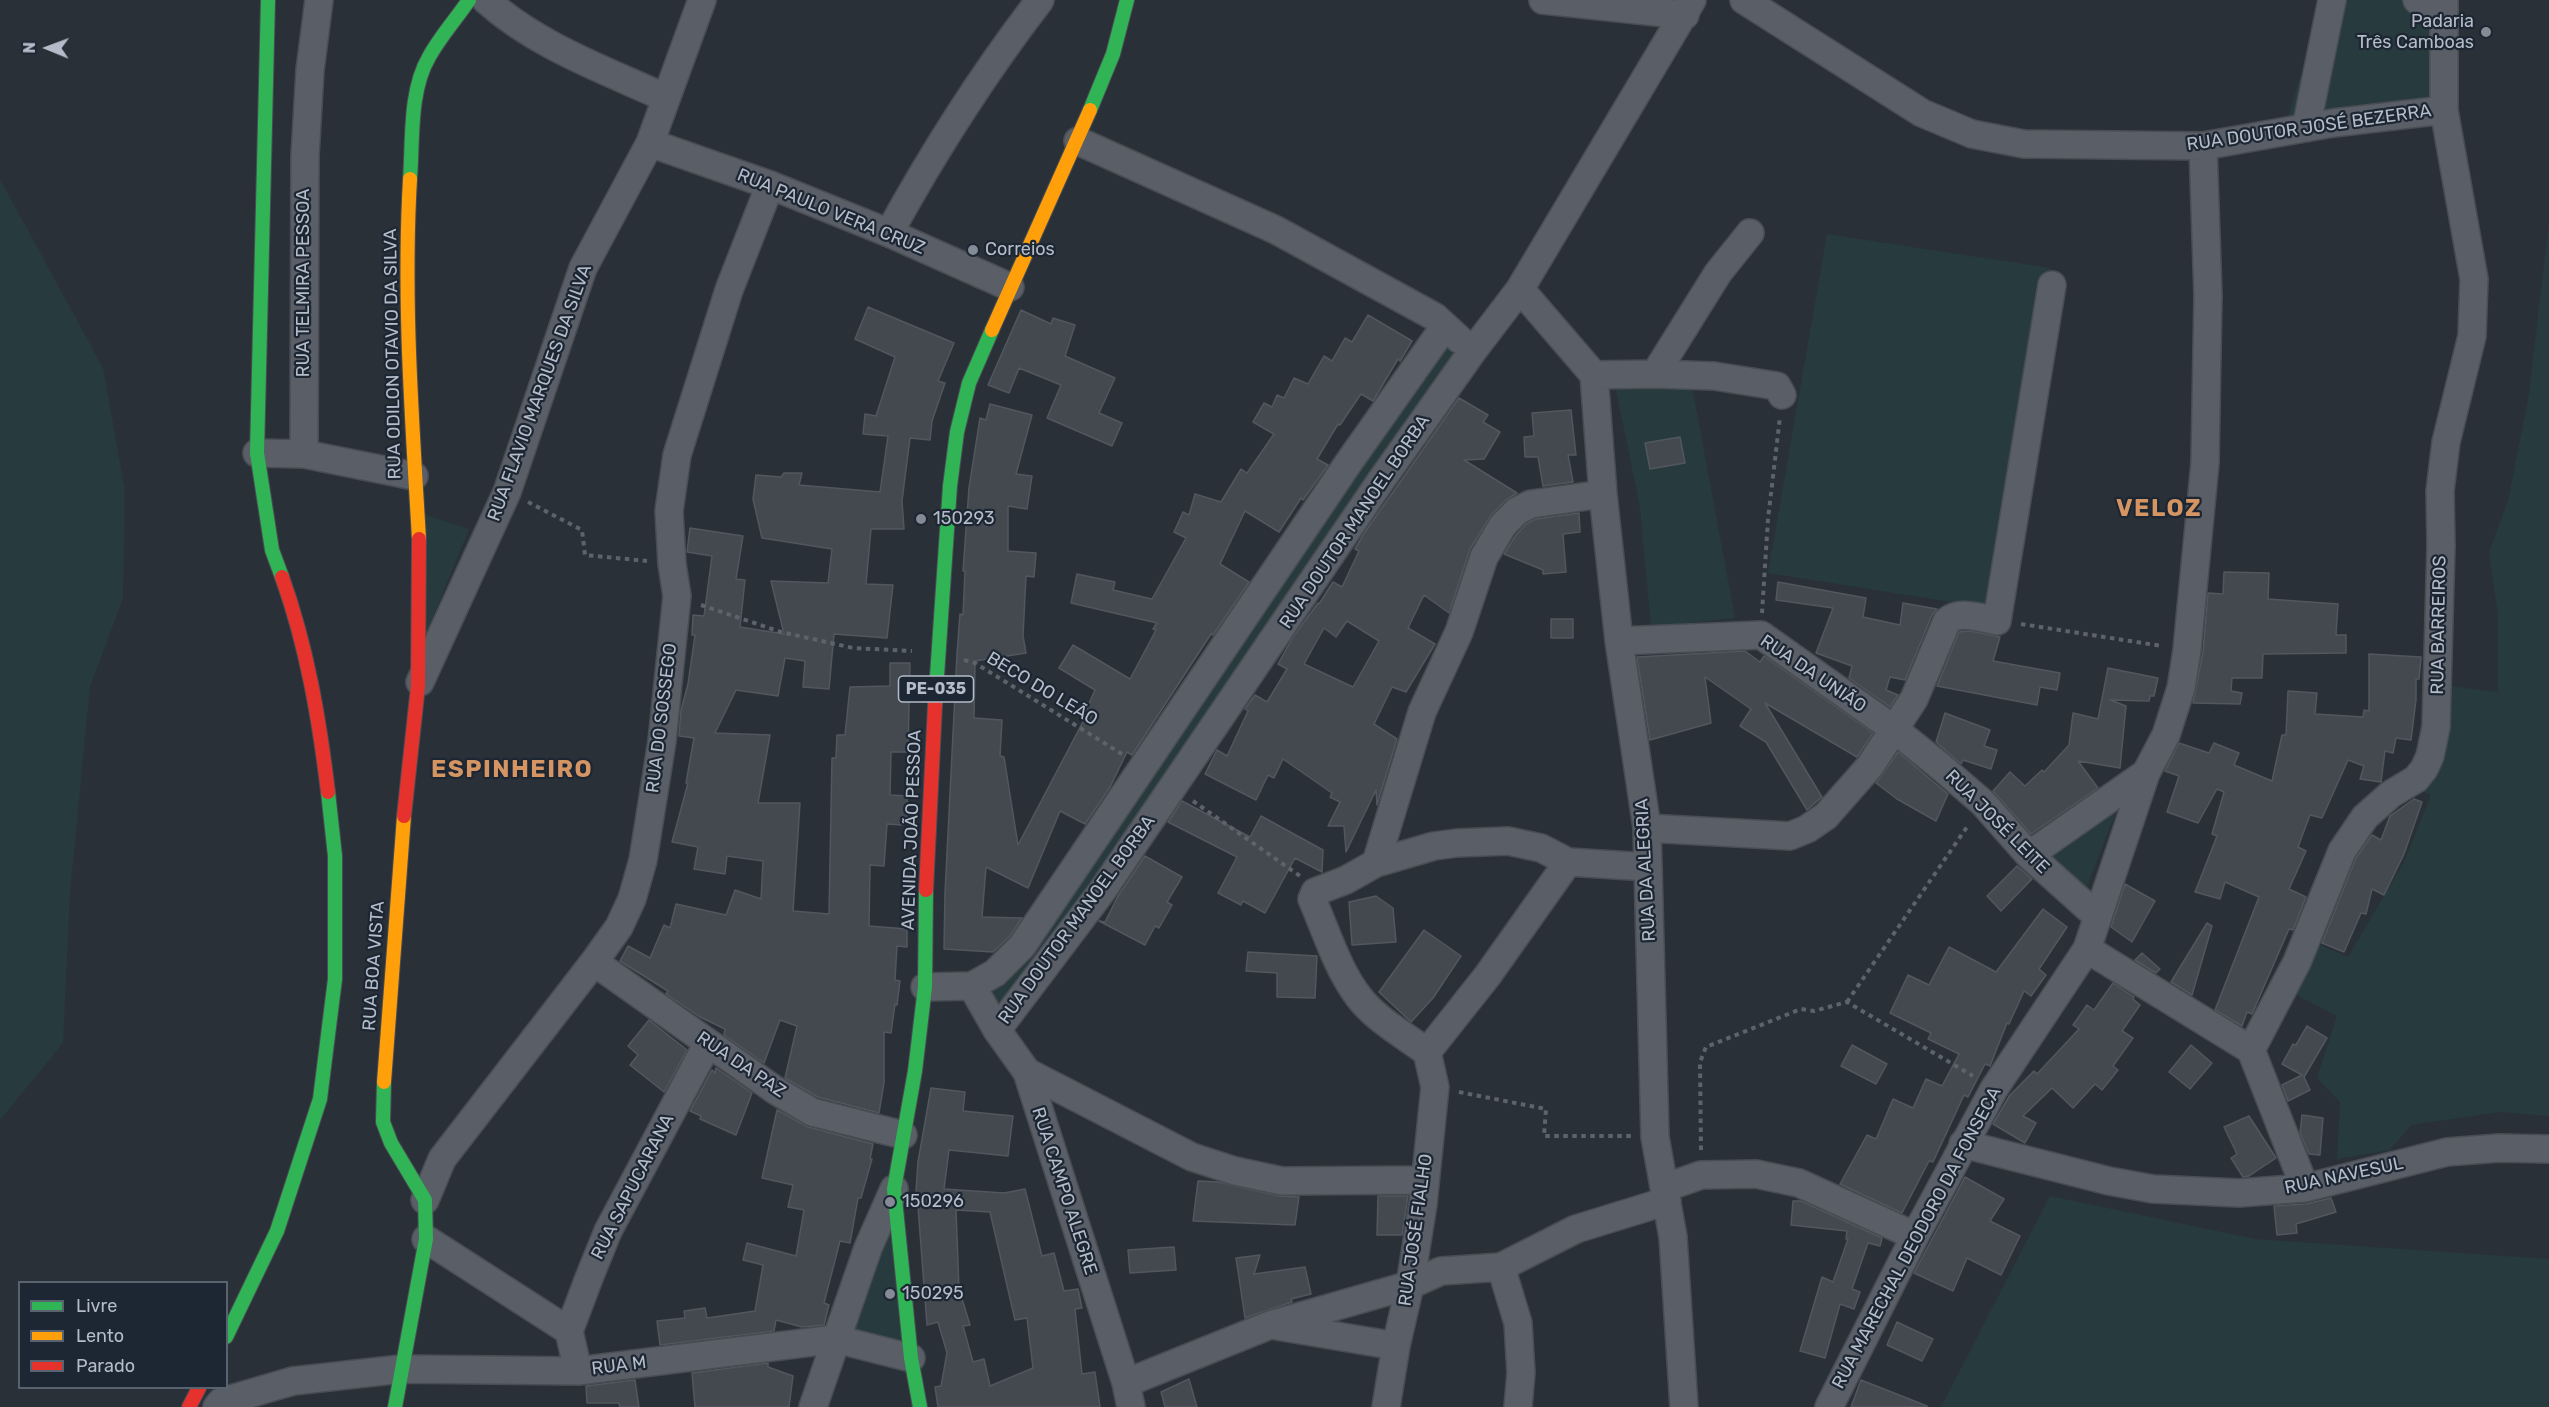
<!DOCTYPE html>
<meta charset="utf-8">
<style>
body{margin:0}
#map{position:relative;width:2549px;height:1407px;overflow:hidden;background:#2a3038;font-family:Rubik,sans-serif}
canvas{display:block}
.legend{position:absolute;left:18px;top:1281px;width:210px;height:108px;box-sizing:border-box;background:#1d2633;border:2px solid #59626f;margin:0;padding:8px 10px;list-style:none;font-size:18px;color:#b4bcc9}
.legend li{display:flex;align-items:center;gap:12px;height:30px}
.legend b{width:30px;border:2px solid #59626f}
.north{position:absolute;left:18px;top:18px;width:60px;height:60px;-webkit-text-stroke:4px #1d2633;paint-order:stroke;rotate:271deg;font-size:16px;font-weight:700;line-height:24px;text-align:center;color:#b4bcc9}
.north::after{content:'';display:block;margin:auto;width:21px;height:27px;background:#b4bcc9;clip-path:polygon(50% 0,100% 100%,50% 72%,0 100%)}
</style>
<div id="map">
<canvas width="2549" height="1407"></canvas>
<ul class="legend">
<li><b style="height:8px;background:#30b455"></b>Livre</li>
<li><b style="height:8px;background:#ff9f0a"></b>Lento</li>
<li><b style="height:8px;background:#e5322d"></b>Parado</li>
</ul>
<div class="north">N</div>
</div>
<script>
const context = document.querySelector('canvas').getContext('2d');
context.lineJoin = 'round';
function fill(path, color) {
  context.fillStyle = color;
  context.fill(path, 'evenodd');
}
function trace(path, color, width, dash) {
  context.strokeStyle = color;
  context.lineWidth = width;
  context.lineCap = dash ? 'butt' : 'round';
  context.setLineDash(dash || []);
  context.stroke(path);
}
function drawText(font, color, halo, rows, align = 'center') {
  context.font = font + ' Rubik,sans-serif';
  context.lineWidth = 4.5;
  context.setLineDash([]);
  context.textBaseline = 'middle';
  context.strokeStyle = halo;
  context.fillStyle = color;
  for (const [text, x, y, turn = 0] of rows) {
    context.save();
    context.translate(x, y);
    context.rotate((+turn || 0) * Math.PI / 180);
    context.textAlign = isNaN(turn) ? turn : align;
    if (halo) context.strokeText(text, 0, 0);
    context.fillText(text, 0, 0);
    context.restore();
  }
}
const green = new Path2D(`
 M2323 0H2451L2454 111 2284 130Z
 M0 179 103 368 125 491 123 598 90 687 70 892 63 1043 0 1120Z
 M2549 221V1116L2500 1112 2411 1125 2390 1150 2337 1159 2340 1102 2317 1078 2337 1016 2287 990 2307 939 2348 957 2404 862 2431 795 2411 787 2440 685 2498 692V615L2489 552 2508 501 2529 394Z
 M1827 234 2050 268 1996 609 1768 573Z
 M1435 319 1471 336 995 1024 977 983 1006 959Z
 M1691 381 1735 618 1651 627 1640 508 1616 389Z
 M414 511 469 529 412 669Z
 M2126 787 2085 891 2046 854Z
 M2050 1196 2255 1239 2549 1259V1407H1941Z
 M888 1210 907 1353 848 1327Z`);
const building = new Path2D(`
 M868 307 954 343 938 381 945 383 932 421 930 440 910 438 902 501 904 529H871L866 584 893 585 887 638 834 634 829 689 803 687 805 661 785 658 778 696 736 690 715 733 770 735 758 803H800L793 911 829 914 832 758H836L837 735H845L850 687 890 686V663H910L908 752H891L890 795 907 796V820H904L903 825 887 824 884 866 870 865 869 926 907 929V947L897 946 895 980 900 981 897 1005 895 1004 891 1033 884 1032V1083L879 1113 818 1097 785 1078 797 1026 780 1020 764 1063 724 1035 725 1029 700 1017 666 994 668 991 620 961 628 946 650 958 664 925 670 928 676 904 726 915 735 890 761 899 763 861 727 856 725 874 694 869 698 847 672 842 688 783H686L694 738 679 736 681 710 688 684 695 635H692L693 615 704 616 712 556 687 552 690 528 743 536 736 579 745 580 740 627 784 634 771 581 828 583 832 549 762 538 753 499 756 475 781 477 784 473H802L799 485 880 492 888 436 863 434 865 414 876 416 895 357 855 339Z
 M1021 310 1051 324 1053 318 1075 325 1065 356 1115 378 1099 413 1122 423 1112 446 1047 418 1061 385 1019 368 1009 393 988 385Z
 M1368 315 1412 341 1400 361 1398 359 1373 401 1361 394 1340 425 1338 424 1317 459 1328 465 1303 500 1301 498 1279 532 1245 511 1220 564 1249 582 1213 635 1211 634 1132 755 1127 752 1110 787 1085 824 1060 811 1028 888 986 867 982 917 1022 918 1010 936 993 952 944 949 945 893 957 654 960 614 963 615 965 571H963L969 488 980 418 986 420 990 404 1032 415 1016 474 1032 476 1027 509 1008 506V551L1036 553 1034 577 1026 576 1023 636 1026 653 975 661 974 718 1002 720 1000 756 1004 757 1018 845 1086 716 1084 715 1095 690 1059 668 1073 645 1130 679 1156 630 1153 629 1157 623 1071 603 1077 574 1115 582 1113 590 1152 599 1186 538 1174 532 1183 512 1189 515 1195 494 1221 502 1241 469 1247 473 1274 434 1253 422 1264 403 1272 407 1277 395 1284 398 1294 378 1308 384 1324 356 1332 361 1345 338 1352 342Z
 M1459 398 1488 415 1483 422 1500 432 1484 459 1464 460 1517 493 1506 500 1492 514 1470 549 1449 613 1424 595 1408 628 1435 644 1406 692 1392 687 1374 724 1397 739 1377 805 1376 790 1346 852 1344 826H1328L1340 802 1330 797 1332 793 1283 759 1274 778 1268 775 1256 800 1205 774 1217 750 1227 756 1248 711 1245 709 1255 695 1267 702 1287 669 1278 664 1293 637 1318 603 1319 604 1333 582 1342 587 1359 551 1355 549 1365 532ZM1347 621 1379 641 1353 687 1304 664 1324 628 1336 637Z
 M1571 410 1576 455H1568L1573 482 1543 486 1538 457H1525L1524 437 1534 436 1532 413Z
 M1680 437 1685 463 1650 469 1645 443Z
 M1579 513 1580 532 1563 534 1566 572 1543 574V570L1504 554 1516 535 1526 524 1536 519Z
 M2224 572 2269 573 2268 599 2338 604 2336 635H2346V653L2263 654 2262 678H2232L2231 691 2242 693 2240 704 2193 703 2203 652 2208 593 2223 594Z
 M1778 582 1866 598 1863 617 1900 625 1903 603 1937 609 1932 615 1905 680 1890 677 1886 690 1898 695 1890 707 1849 678 1852 666 1816 653 1833 608 1776 600Z
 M1551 619H1573V638H1551Z
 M1970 631 2000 637 1993 661 2060 673 2057 690 2040 687 2037 705 1937 686 1959 632Z
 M1745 651 1760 662 1764 656 1873 733 1857 757 1765 703 1822 797 1807 810 1766 742 1740 726 1751 709 1705 677 1711 723 1650 740 1637 657Z
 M2369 654 2421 657 2419 679H2416V700L2411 740 2396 738 2393 753 2385 751 2381 782 2360 779 2364 766 2348 760 2322 818 2310 815 2298 847 2306 851 2289 889 2306 897 2293 930 2289 929 2252 1014 2247 1012 2242 1026 2215 1010 2259 897 2225 882 2220 899 2195 892 2217 836 2212 834 2224 792 2217 789 2198 823 2167 812 2179 776 2165 771 2179 743 2209 753 2214 743 2239 753 2234 765 2272 781 2282 735H2286L2288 691 2317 693 2315 714 2363 717 2364 710 2369 711Z
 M2108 668 2158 678 2154 696H2150L2149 701 2110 700 2126 706 2120 768 2078 761 2098 788 2031 834 1993 791 2010 772 2025 786 2042 770 2044 772 2069 745 2073 713 2098 719Z
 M1945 713 1990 730 1984 746 1997 750 1991 769 1963 760 1961 764 1936 742Z
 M1898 752 1948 794 1936 821 1897 799 1876 783Z
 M2414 799 2422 802 2404 854 2384 895 2372 889 2366 914 2361 913 2344 952 2322 943 2356 858 2372 835 2381 840 2390 816Z
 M1182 801 1250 837 1261 816 1323 850 1322 872 1295 858 1265 913 1243 901 1241 905 1218 893 1237 857 1168 822Z
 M1145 856 1182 877 1167 902 1172 905 1159 928 1155 926 1145 945 1099 921 1105 922 1118 896Z
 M2017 866 2032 879 2001 911 1987 896Z
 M2125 884 2155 901 2132 942 2111 927Z
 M1376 896 1393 908 1396 942 1352 945 1349 902Z
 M2043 909 2067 927 2039 969 2046 975 2031 996 2024 991 2009 1024 2007 1023 1990 1066 1985 1064 1968 1097 1964 1095 1933 1162 1929 1161 1902 1213 1840 1184 1867 1135 1876 1139 1893 1099 1913 1108 1926 1079 1942 1086 1959 1054 1928 1039 1931 1033 1890 1013 1908 975 1929 985 1949 947 1996 972Z
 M2207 923 2212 926 2192 995 2171 982Z
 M1424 930 1461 956 1433 998 1411 1022 1379 992Z
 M1248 952 1317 956 1315 998 1277 997V973L1246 971Z
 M2142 953 2160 969 2156 973 2135 960Z
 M2113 983 2134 997 2133 999 2140 1005 2122 1031 2133 1038 2113 1066 2118 1070 2102 1090 2095 1084 2073 1108 2052 1088 2023 1116 2036 1123 2025 1143 1993 1124 2010 1095 2034 1071 2037 1074 2079 1029 2073 1025 2087 1005 2094 1010Z
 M649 1020 687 1050 664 1092 630 1065 638 1055 628 1046Z
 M2307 1026 2327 1038 2304 1077 2310 1090 2288 1101 2282 1085 2302 1075 2282 1064 2293 1044 2296 1045Z
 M1852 1045 1887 1064 1876 1084 1841 1066Z
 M2191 1045 2212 1063 2190 1089 2169 1072Z
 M716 1068 752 1093 736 1135 700 1119 701 1116 690 1111 712 1070 715 1073Z
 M931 1088 965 1092 963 1111 1013 1116 1008 1156 949 1150 944 1189 1004 1193 1025 1189 1042 1256 1054 1253 1064 1291 1078 1289 1082 1308 1075 1309 1082 1374 1095 1372 1100 1407H938L935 1387 941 1386 947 1353 938 1322 927 1325 918 1207 915 1206 918 1162ZM956 1210 990 1212 1015 1320 1027 1318 1033 1368 990 1386 984 1359 973 1362 963 1326 970 1325 959 1289Z
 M777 1110 808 1127 873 1144 870 1159H872L861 1198H858L850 1243 840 1241 824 1303 829 1305 824 1325 802 1327 776 1320 774 1331 660 1345 657 1321 685 1318 684 1311 705 1308 707 1318 755 1311 763 1265 743 1260 747 1243 796 1256 804 1210 788 1207 793 1185 762 1178Z
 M2302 1115 2323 1118 2320 1155 2309 1154 2300 1133Z
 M2249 1116 2276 1158 2249 1176 2243 1177 2231 1158 2237 1154 2224 1127Z
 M1965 1177 2004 1199 1990 1221 2020 1236 2001 1275 1967 1258 1953 1291 1914 1273Z
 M1198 1181 1219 1182 1279 1196 1299 1197 1295 1225 1193 1221Z
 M1378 1196H1408L1402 1235H1377Z
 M2331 1198 2336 1212 2296 1224 2297 1233 2277 1235 2274 1206 2306 1204Z
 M1793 1201H1801L1882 1238 1880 1246 1868 1243 1852 1289 1860 1292 1854 1309 1840 1304 1825 1358 1800 1351 1822 1277 1833 1282 1848 1239H1846L1847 1231 1791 1225Z
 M1174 1247 1176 1270 1130 1273 1128 1250Z
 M1260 1255 1254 1274 1305 1267 1311 1294 1291 1299 1292 1302 1245 1318 1236 1258Z
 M1897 1322 1933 1339 1922 1361 1887 1345Z
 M768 1363V1367L793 1376 789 1407H695L692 1373Z
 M1189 1379 1197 1407H1165L1161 1392Z
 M635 1380 639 1407H620L619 1403H587L586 1386Z
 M1861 1380 1927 1406V1407H1851Z`);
const path = new Path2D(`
 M528 502 582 530 585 555 647 561
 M701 605 781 632 853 648 912 651
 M1762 613 1768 519 1780 417
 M2021 624 2162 646
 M964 660 975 663 1122 754
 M1193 801 1300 876
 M1847 1002 1969 824
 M1459 1092 1546 1109 1544 1136H1632
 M1701 1150 1700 1062 1706 1047 1801 1009 1814 1011 1847 1002 1973 1076`);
const street = new Path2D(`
 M319 0 310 70 305 156 304 454 414 476
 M486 0C537 46 605 70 666 98
 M1543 0 1685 15
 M1744 0 1922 113 1972 134 2024 144 2203 146 2333 123 2444 110
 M2417 0 2444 6
 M2306 128 2332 0
 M1078 141 1276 230 1435 317 1459 339
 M650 143 770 185 889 233 1010 287
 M889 233C934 151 983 74 1040 0
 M1520 289 1594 375 1603 494 1619 641 1647 828 1655 1137 1673 1237 1684 1407
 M1655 374 1718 273 1750 233
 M1594 375 1655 374 1714 376 1777 386 1782 395
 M257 453 304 454
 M1619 641 1761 635 1895 730 1940 766 1983 803 2029 855 2097 916
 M420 682 507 492 583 268 650 143 702 0
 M1647 828 1790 836 1807 829 1826 816 1870 766 1914 699 1947 621C1960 610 1982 618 1997 621L2052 285
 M2029 855 2146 773
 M1376 863 1422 712 1459 632 1484 557 1503 525 1517 511 1531 504 1603 494
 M2087 949 2251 1050
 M594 962 775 1090 812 1112 903 1135
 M972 986 997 1030 1027 1072 1126 1383 1131 1407
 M925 987 972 986 995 973 1022 946 1349 462 1445 326
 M997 1030 1102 891 1380 482 1472 352 1520 289 1692 0
 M1427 1052C1404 1035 1375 1019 1358 996 1337 968 1326 931 1312 899L1315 892 1346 880 1376 863 1434 846 1457 843 1508 841 1541 848 1568 862 1648 867
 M1427 1052 1488 975 1568 862
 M1027 1072 1192 1157 1235 1171 1282 1181 1424 1180
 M1963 1144 2109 1181 2153 1189 2239 1193 2305 1188 2447 1152 2499 1148 2549 1149
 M1664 1188 1701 1175 1756 1174 1799 1183 1915 1236
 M2305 1188 2251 1050 2297 962 2342 851 2365 817 2391 794 2416 779 2424 769 2430 756 2436 727 2441 545 2440 491 2446 442 2472 336 2474 279 2444 110V0
 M425 1200 442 1159 594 962 619 927 632 899 643 860 662 741 677 596 672 564 669 511 677 455 729 290 770 185
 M426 1239 569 1331
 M1501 1267 1518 1323 1521 1373 1518 1407
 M1277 1326 1396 1346
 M578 1371 569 1331 589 1278 608 1231 708 1043
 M1126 1383 1270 1325 1410 1285 1441 1271 1501 1267 1576 1229 1667 1201
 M217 1407 221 1402 293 1381 401 1369 578 1371 836 1339 911 1358
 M813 1407 868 1248 894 1189
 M1386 1407 1396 1346 1410 1285 1423 1204 1435 1087 1427 1052
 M1829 1407 1915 1236 1994 1089 2087 949 2146 773 2166 735 2181 688 2187 650 2205 463 2208 296 2203 146`);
const fast = new Path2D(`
 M268 0 257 453 272 550 282 577
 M1090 110 1113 54 1127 0
 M410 179C413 140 409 91 429 57 440 37 456 19 469 0
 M935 705 950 486 957 432 969 383 992 330
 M384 1082 383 1122 391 1143 425 1200 426 1239 395 1407
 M226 1337 277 1231 320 1099 335 979V856L328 792
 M920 1407 911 1358 894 1189 915 1071 925 987 926 890`);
const slow = new Path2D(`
 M410 179C403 299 412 419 419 539
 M992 330 1090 110
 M384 1082 404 816`);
const jam = new Path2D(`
 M282 577C307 647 319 718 328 792
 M404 816 418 686 419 539
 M926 890 935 705
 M189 1407 199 1388`);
const markers = [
 [2486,32,6,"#848b96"],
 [973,250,6,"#848b96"],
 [921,519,6,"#848b96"],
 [890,1202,6,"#848b96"],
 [890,1294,6,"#848b96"]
];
const shields = [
 [936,689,75]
];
const shieldNames = [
 ["PE-035",936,689]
];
const poiNames = [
 ["Padaria",2474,22,"right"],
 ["Três Camboas",2474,43,"right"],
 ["Correios",985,250],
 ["150293",933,519],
 ["150296",902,1202],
 ["150295",902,1294]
];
const streetNames = [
 ["RUA DOUTOR JOSÉ BEZERRA",2309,128,-8],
 ["RUA PAULO VERA CRUZ",831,212,22],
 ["RUA TELMIRA PESSOA",304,283,-90],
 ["RUA ODILON OTAVIO DA SILVA",393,354,-91],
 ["RUA FLAVIO MARQUES DA SILVA",540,393,-70],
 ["RUA DOUTOR MANOEL BORBA",1355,522,-56],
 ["RUA BARREIROS",2439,625,-89],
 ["RUA DA UNIÃO",1813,674,34],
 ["BECO DO LEÃO",1042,689,31],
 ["RUA DO SOSSEGO",662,718,-83],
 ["RUA JOSÉ LEITE",1997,822,45],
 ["AVENIDA JOÃO PESSOA",912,830,-88],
 ["RUA DA ALEGRIA",1646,870,-93],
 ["RUA DOUTOR MANOEL BORBA",1077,920,-54],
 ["RUA BOA VISTA",374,966,-86],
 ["RUA DA PAZ",741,1065,34],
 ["RUA NAVESUL",2344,1176,-12],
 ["RUA SAPUCARANA",633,1187,-63],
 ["RUA CAMPO ALEGRE",1064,1191,72],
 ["RUA JOSÉ FIALHO",1416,1230,-82],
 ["RUA MARECHAL DEODORO DA FONSECA",1917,1238,-62],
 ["RUA M",619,1366,-7]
];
const districtNames = [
 ["VELOZ",2159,509],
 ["ESPINHEIRO",512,770]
];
fill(green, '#273a3e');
fill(building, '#444950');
trace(building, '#52575f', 1.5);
trace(street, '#484c53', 30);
trace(fast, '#484c53', 16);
trace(slow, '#484c53', 16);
trace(jam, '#484c53', 16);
trace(path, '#5d636a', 4, [4.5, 4.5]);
trace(street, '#5a5e66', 27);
trace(fast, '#30b455', 14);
trace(slow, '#ff9f0a', 14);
trace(jam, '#e5322d', 14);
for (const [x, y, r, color] of markers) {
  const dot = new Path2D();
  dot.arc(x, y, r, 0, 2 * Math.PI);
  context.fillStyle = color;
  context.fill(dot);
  trace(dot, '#1d2633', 2);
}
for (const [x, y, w] of shields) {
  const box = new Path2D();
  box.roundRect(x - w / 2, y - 13, w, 26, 4.5);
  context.fillStyle = '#1d2633';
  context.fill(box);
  trace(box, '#b4bcc9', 1.5);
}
drawText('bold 16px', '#b4bcc9', null, shieldNames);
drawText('18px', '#b4bcc9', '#1d2633', poiNames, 'left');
drawText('18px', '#b4bcc9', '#1d2633', streetNames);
context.letterSpacing = '1.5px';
drawText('bold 24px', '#d59563', '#1d2633', districtNames);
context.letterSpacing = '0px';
</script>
